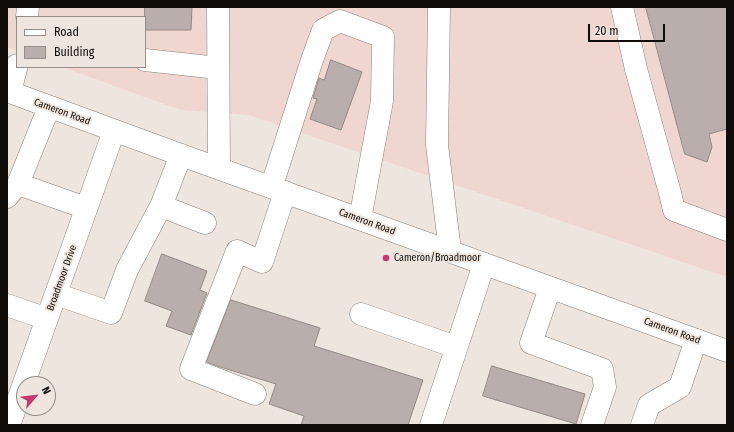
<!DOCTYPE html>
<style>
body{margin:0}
#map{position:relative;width:734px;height:432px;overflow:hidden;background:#eee5de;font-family:"Fira Sans Condensed",sans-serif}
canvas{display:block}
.frame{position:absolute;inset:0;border:8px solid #100c0a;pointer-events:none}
.legend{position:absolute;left:16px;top:16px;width:130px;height:52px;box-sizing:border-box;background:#eee5de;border:1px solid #958e89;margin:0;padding:5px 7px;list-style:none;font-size:12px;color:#100c0a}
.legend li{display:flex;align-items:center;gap:8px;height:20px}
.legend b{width:20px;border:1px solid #958e89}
.north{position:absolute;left:16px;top:376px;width:40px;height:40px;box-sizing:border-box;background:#eee5de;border:1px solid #958e89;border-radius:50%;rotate:62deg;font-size:11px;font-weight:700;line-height:16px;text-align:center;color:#100c0a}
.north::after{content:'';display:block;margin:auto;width:14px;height:18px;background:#c33970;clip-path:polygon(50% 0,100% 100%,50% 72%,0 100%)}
.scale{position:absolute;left:588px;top:24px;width:77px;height:18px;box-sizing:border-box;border:2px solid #100c0a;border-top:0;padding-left:5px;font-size:12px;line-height:14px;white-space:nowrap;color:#100c0a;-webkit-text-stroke:3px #eee5de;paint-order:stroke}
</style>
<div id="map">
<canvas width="734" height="432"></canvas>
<div class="frame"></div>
<ul class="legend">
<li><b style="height:5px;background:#fff"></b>Road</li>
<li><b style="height:11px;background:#b9aeab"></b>Building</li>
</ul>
<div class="north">N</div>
<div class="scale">20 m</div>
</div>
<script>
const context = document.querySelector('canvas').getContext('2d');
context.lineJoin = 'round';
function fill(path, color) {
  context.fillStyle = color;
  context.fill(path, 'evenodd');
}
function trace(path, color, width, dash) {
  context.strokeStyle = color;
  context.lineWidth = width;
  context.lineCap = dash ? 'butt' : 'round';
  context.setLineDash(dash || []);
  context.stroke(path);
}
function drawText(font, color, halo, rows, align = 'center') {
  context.font = font + ' "Fira Sans Condensed",sans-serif';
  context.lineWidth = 3.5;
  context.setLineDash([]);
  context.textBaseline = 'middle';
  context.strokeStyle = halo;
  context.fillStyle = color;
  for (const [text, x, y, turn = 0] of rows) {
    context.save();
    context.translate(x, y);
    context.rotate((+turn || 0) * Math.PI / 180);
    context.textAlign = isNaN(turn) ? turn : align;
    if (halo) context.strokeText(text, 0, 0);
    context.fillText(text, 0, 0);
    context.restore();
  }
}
const commercial = new Path2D(`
 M7 7H727V277L249 115 181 110 62 67H145V17H17V51L7 47Z`);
const building = new Path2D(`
 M145 7H192L191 30H145Z
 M646 7H727V129L709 134 712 147 707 162 685 154Z
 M331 60 362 72 341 130 310 119 317 99 313 98 319 78 324 80Z
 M162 254 207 271 200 290 207 293 191 335 166 326 172 311 145 301Z
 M231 300 320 328 314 346 423 380 408 425H301L304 416 269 404 276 384 220 367 207 362Z
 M492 366 585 394 576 424 483 396Z`);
const minor = new Path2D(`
 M218 7 219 168
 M439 7 437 145 450 251
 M622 7 636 69 670 193 674 210 727 230
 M27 17 28 7
 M145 60 218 68
 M10 92 17 65
 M18 184 86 208
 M271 187 274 179 312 60 323 30 340 21 383 37 382 101 360 219
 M7 197 18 184 49 107
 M161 206 205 223
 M550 288 531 343 602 369 605 387 592 425
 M56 294 111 313 127 270 161 206 181 155
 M7 305 47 319
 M361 314 456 347
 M255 394 191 369 237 251 262 262 285 192
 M9 425 114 131
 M431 425 484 264
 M642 425 649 405 680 387 696 340`);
const major = new Path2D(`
 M7 91 181 155 727 351`);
const markers = [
 [386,258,4,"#c33970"]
];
const streetNames = [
 ["Cameron Road",62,112,20],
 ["Cameron Road",367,222,20],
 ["Broadmoor Drive",62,278,-70],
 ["Cameron Road",672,331,20]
];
const poiNames = [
 ["Cameron/Broadmoor",394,258]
];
fill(commercial, '#f0d6d0');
fill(building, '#b9aeab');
trace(building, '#928884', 1);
trace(minor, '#8a817b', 23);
trace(major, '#8a817b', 23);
trace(minor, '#fff', 22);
trace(major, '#fff', 22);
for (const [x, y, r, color] of markers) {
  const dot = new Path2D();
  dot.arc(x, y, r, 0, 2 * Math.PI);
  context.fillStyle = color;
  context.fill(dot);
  trace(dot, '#eee5de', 1.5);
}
drawText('10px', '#100c0a', '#eee5de', streetNames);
drawText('10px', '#100c0a', '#eee5de', poiNames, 'left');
</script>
